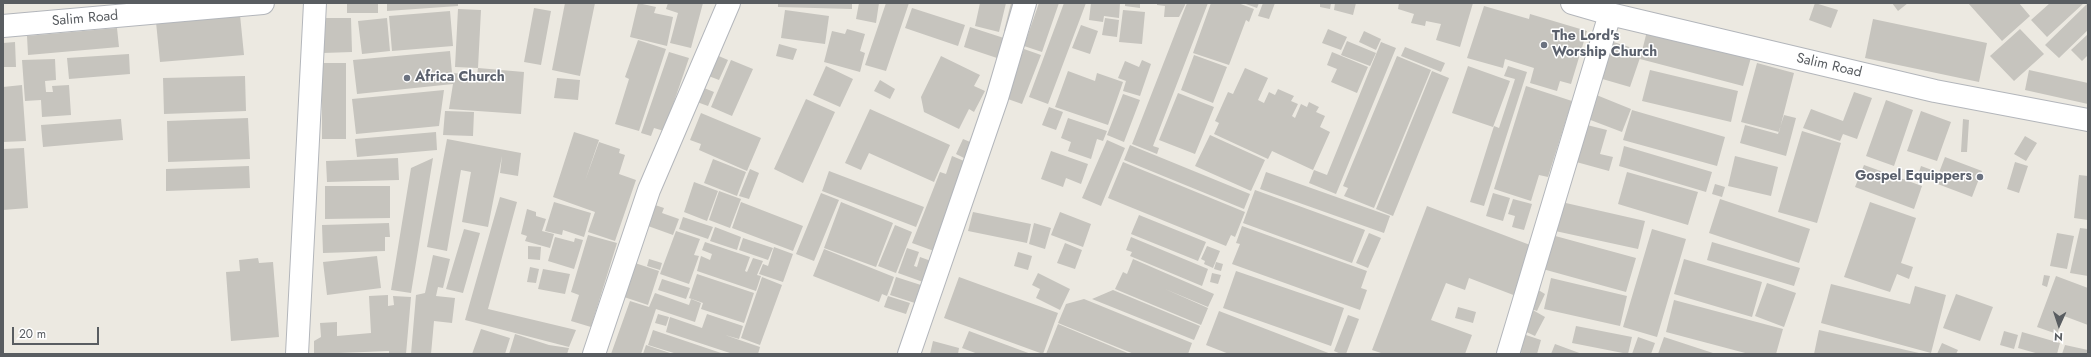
<!DOCTYPE html>
<style>
body{margin:0}
#map{position:relative;width:2091px;height:357px;overflow:hidden;background:#ece9e1;font-family:Jost,sans-serif}
canvas{display:block}
.frame{position:absolute;inset:0;border:4px solid #595d61;pointer-events:none}
.north{position:absolute;left:2039px;top:305px;width:40px;height:40px;-webkit-text-stroke:3px #fff;paint-order:stroke;rotate:183deg;font-size:11px;font-weight:700;line-height:16px;text-align:center;color:#595d61}
.north::after{content:'';display:block;margin:auto;width:14px;height:18px;background:#595d61;clip-path:polygon(50% 0,100% 100%,50% 72%,0 100%)}
.scale{position:absolute;left:12px;top:327px;width:87px;height:18px;box-sizing:border-box;border:2px solid #595d61;border-top:0;padding-left:5px;font-size:12px;line-height:14px;white-space:nowrap;color:#595d61;-webkit-text-stroke:3px #fff;paint-order:stroke}
</style>
<div id="map">
<canvas width="2091" height="357"></canvas>
<div class="frame"></div>
<div class="north">N</div>
<div class="scale">20 m</div>
</div>
<script>
const context = document.querySelector('canvas').getContext('2d');
context.lineJoin = 'round';
function fill(path, color) {
  context.fillStyle = color;
  context.fill(path, 'evenodd');
}
function trace(path, color, width, dash) {
  context.strokeStyle = color;
  context.lineWidth = width;
  context.lineCap = dash ? 'butt' : 'round';
  context.setLineDash(dash || []);
  context.stroke(path);
}
function drawText(font, color, halo, rows, align = 'center') {
  context.font = font + ' Jost,sans-serif';
  context.lineWidth = 3;
  context.setLineDash([]);
  context.textBaseline = 'middle';
  context.strokeStyle = halo;
  context.fillStyle = color;
  for (const [text, x, y, turn = 0] of rows) {
    context.save();
    context.translate(x, y);
    context.rotate((+turn || 0) * Math.PI / 180);
    context.textAlign = isNaN(turn) ? turn : align;
    if (halo) context.strokeText(text, 0, 0);
    context.fillText(text, 0, 0);
    context.restore();
  }
}
const building = new Path2D(`
 M347 3H378V13H347Z
 M387 3H458V6L387 11Z
 M565 3H595L580 76 552 70Z
 M638 3 656 7 654 13 673 17 667 46 630 37Z
 M668 3H703L691 48 670 43 678 13 666 9Z
 M778 3H852V9L778 7Z
 M859 3H879L876 23 856 19Z
 M886 3H909L886 71 865 65Z
 M980 3H1006L999 32 975 26Z
 M1011 3H1021L1013 34 1004 31Z
 M1039 3H1059L1042 52 1024 46Z
 M1064 3H1086L1048 104 1029 97Z
 M1091 3H1120L1119 18 1104 16 1103 22 1089 20Z
 M1125 3H1140V8L1125 6Z
 M1157 3H1186L1179 17H1164L1165 6 1157 5Z
 M1187 3H1208L1153 146 1159 148 1157 154 1132 144Z
 M1211 3H1238L1254 9 1249 22 1246 20 1229 65 1193 53Z
 M1243 3H1259L1257 8Z
 M1263 3H1275L1269 19 1258 16Z
 M1320 3H1331L1330 9 1320 7Z
 M1335 3H1356L1353 15 1334 10Z
 M1399 3H1473L1460 47 1436 40 1441 24 1426 21 1425 26 1411 23 1414 14 1398 9Z
 M1815 3 1838 10 1831 28 1809 20Z
 M1892 3H1908L1898 11Z
 M1968 3H2019L2030 16 2002 41Z
 M2050 3H2084L2047 37 2031 20Z
 M2088 3V30L2059 58 2045 45Z
 M1484 6 1529 19 1530 14 1587 31 1571 84 1560 81 1557 91 1530 83 1534 68 1505 59 1503 68 1467 58Z
 M534 8 551 11 541 65 524 62Z
 M912 8 965 25 958 46 905 28Z
 M458 9 481 10 478 68 455 67Z
 M785 10 829 16 825 44 781 38Z
 M1123 10 1145 12 1142 44 1119 42Z
 M450 11 453 46 392 51 389 16Z
 M240 15 244 55 160 62 156 22Z
 M323 18H351L352 52 323 53Z
 M387 18 390 51 362 54 358 21Z
 M1105 18 1119 20 1117 37 1102 35Z
 M1873 19 1987 43 1979 82 1865 58Z
 M1081 25 1098 31 1090 54 1072 48Z
 M970 27 1010 40 1003 60 964 47Z
 M1648 27 1752 54 1743 86 1640 59 1642 52 1630 87 1592 76 1604 39 1642 51Z
 M117 28 119 47 28 55 27 36Z
 M847 29 865 34 860 51 865 53 860 72 824 62 832 31 845 34Z
 M1328 29 1347 37 1341 50 1322 43Z
 M2020 29 2044 54 2014 81 1990 56Z
 M1364 31 1381 39 1376 50 1359 42Z
 M2088 34V55L2082 61 2071 50Z
 M638 40 666 49 639 131 615 124 629 79 625 77Z
 M1347 41 1376 53 1370 66 1341 55Z
 M15 42 16 67H3V43Z
 M1381 42 1396 48 1336 194 1309 183 1314 170 1327 175Z
 M779 44 797 49 793 60 776 56Z
 M1405 47 1445 63 1441 72 1401 56Z
 M1024 49 1041 55 1022 104 1005 98Z
 M450 51 452 73 477 75 478 68 524 72 521 114 449 109 453 84 357 94 353 60Z
 M669 52 689 58 664 131 654 128 651 136 641 133Z
 M1332 52 1368 67 1357 93 1331 82 1337 69 1327 65Z
 M129 54 130 74 69 79 67 58Z
 M714 54 728 60 719 80 706 75Z
 M1194 55 1227 67 1213 103 1181 90Z
 M941 56 980 75 974 86 985 91 974 112 969 109 959 129 924 112 921 97Z
 M1397 56 1431 70 1374 208 1344 196 1348 188 1343 186Z
 M55 59 56 80 45 81 46 92H53L52 86 69 85 71 115 42 117 41 100 25 101 22 60Z
 M731 60 753 69 732 116 711 107Z
 M1142 60 1151 64 1140 96 1123 91 1126 81 1118 78 1125 61 1139 67Z
 M322 63H346V139H322Z
 M1757 63 1794 73 1779 132 1741 122Z
 M826 66 853 79 840 107 813 95Z
 M1468 66 1510 81 1493 127 1452 113Z
 M1508 66 1527 72 1484 206 1470 202 1494 126 1499 128 1515 79 1504 76Z
 M1245 68 1268 78 1258 100 1264 103 1269 92 1275 95 1278 89 1294 96 1291 101 1298 104 1292 116 1295 118 1301 104 1307 107 1309 102 1319 107 1316 112 1325 116 1320 127 1330 132 1313 170 1272 151 1268 159 1214 134 1219 123 1215 121 1228 92 1233 94Z
 M1650 70 1738 91 1731 122 1642 101Z
 M2029 70 2088 83V104L2025 90Z
 M1068 71 1095 81 1097 73 1123 82 1108 125 1055 107Z
 M1432 71 1449 78 1393 216 1376 209Z
 M245 76 246 111 164 114 163 78Z
 M557 78 580 80 578 100 554 98Z
 M880 80 895 89 890 99 874 91Z
 M22 85 26 141 3 142V87Z
 M1526 86 1572 101 1548 177 1539 175 1531 201 1494 189Z
 M704 88 714 92 708 106 697 102Z
 M444 90 439 126 356 134 352 99Z
 M1589 92 1631 109 1622 132 1580 116Z
 M1854 92 1872 98 1857 139 1843 134 1840 141 1803 128 1811 109 1843 121Z
 M1178 93 1214 107 1195 154 1159 140Z
 M1123 94 1140 100 1124 142 1107 135Z
 M806 99 835 112 803 183 774 169Z
 M1886 100 1913 110 1894 166 1866 156Z
 M1049 107 1063 112 1056 130 1042 125Z
 M870 109 950 145 934 182 869 153 861 170 845 163Z
 M1632 110 1725 137 1717 166 1623 140Z
 M445 111 474 112 473 136 443 135Z
 M1921 111 1951 122 1937 161 1907 151Z
 M701 113 761 138 747 171 699 150 701 144 690 140Z
 M1784 115 1796 118 1786 156 1740 143 1745 125 1778 134Z
 M248 118 250 159 168 162 167 121Z
 M1068 118 1107 131 1103 141 1097 139 1091 159 1068 151 1071 142 1061 138Z
 M121 119 123 140 43 147 41 125Z
 M1963 119 1969 120 1967 152H1961Z
 M1579 123 1607 130 1600 154 1613 157 1609 171 1569 160Z
 M1802 131 1841 143 1817 223 1778 212Z
 M436 132 437 150 357 157 355 139Z
 M574 132 599 140 585 181 599 142 620 149 619 153 625 155 619 174 636 180 615 241 588 232 595 212 553 197Z
 M1210 135 1265 160 1251 191 1195 166Z
 M2025 136 2037 143 2026 161 2014 154Z
 M447 139 521 153 518 176 500 173 502 156 488 227 462 222 471 172 461 170 447 251 427 247Z
 M963 139 975 144 968 160 956 154Z
 M1107 140 1125 148 1101 206 1082 198Z
 M1130 145 1250 194 1244 209 1124 160Z
 M1624 146 1712 172 1706 192 1619 166Z
 M24 148 28 208 3 210V149Z
 M1051 151 1088 164 1081 184 1066 178 1063 187 1041 179Z
 M952 156 969 163 934 251 912 243 940 172 946 174Z
 M1735 156 1778 167 1771 196 1728 186Z
 M1945 157 1982 171 1972 197 1935 183Z
 M398 158 399 180 327 182 326 161Z
 M433 158 411 293 391 290 411 168Z
 M713 159 746 172 737 196 704 183Z
 M1123 162 1245 212 1235 237 1231 235 1226 246 1108 198Z
 M2015 162 2028 166 2019 193 2007 189Z
 M1864 165 1922 186 1914 209 1855 187Z
 M249 166 250 188 166 191V169Z
 M1921 166 1932 170 1930 176 1919 172Z
 M750 169 759 173 749 199 739 196Z
 M829 171 924 207 916 227 822 191Z
 M1266 172 1390 216 1384 233 1260 189Z
 M1627 172 1698 192 1688 225 1618 204Z
 M2079 175 2088 176V220L2074 218Z
 M694 182 718 191 707 221 684 212Z
 M1715 184 1725 187 1722 197 1712 194Z
 M325 186H390V218L325 219Z
 M1255 190 1365 230 1352 263 1243 223Z
 M719 191 741 199 730 228 709 220Z
 M821 193 839 200 814 261 796 254Z
 M1493 193 1510 198 1503 221 1486 216Z
 M500 197 517 202 488 309 576 330 569 347 465 320Z
 M1513 199 1532 204 1524 230 1512 227 1515 216 1508 214Z
 M1720 199 1810 229 1799 263 1709 233Z
 M1557 201 1645 221 1638 249 1546 229Z
 M554 202 591 213 584 237 563 230 562 235 545 231Z
 M741 202 803 226 793 251 732 228Z
 M841 202 893 223 876 267 824 248Z
 M1870 202 1916 218 1901 263 1913 267 1909 279 1897 274 1890 292 1844 277Z
 M655 205 664 208 662 213 679 219 673 235 648 226Z
 M1427 206 1538 248 1516 296 1469 278 1465 290 1446 283 1431 320 1472 335 1465 354H1384L1372 350Z
 M527 209 536 212V216L546 219 542 231 554 234 550 248 525 241 527 236 521 234Z
 M973 212 1031 224 1027 243 968 231Z
 M1060 212 1091 224 1083 247 1051 235Z
 M1139 215 1206 242 1198 261 1131 234Z
 M683 217 713 227 708 239 679 229Z
 M389 223 390 237H385V251L323 253 322 225Z
 M1034 223 1051 228 1045 249 1029 244Z
 M895 225 912 232 896 273 878 266Z
 M1242 226 1367 271 1361 288 1367 290 1360 310 1232 264 1240 244 1236 243Z
 M715 227 741 237 737 250 710 241Z
 M2080 228 2088 229V276L2070 273Z
 M464 229 480 233 463 293 446 289Z
 M1652 229 1686 239 1657 337 1623 327Z
 M676 231 700 239 694 255 699 256 689 284 660 274Z
 M1369 233 1381 238 1368 268 1356 263Z
 M2057 233 2074 236 2067 269 2050 266Z
 M1548 234 1636 258 1626 292 1539 268Z
 M588 235 617 243 591 327 571 321 579 295 571 292Z
 M555 237 574 242 575 238 583 240 574 269 548 261Z
 M1131 237 1208 269 1202 286 1130 256 1132 252 1126 250Z
 M743 238 773 248 768 260 739 250Z
 M705 242 750 257 745 271 747 272 753 258 763 261 757 275 761 276 756 291 697 271 701 256 710 260 712 254 702 250Z
 M1712 242 1800 268 1794 286 1707 260Z
 M1065 243 1082 250 1075 269 1057 263Z
 M528 246 541 247 540 260 528 259Z
 M1207 246 1220 251 1213 268 1204 264 1205 261 1201 259Z
 M774 247 793 254 783 282 759 274 763 264 768 266Z
 M907 248 919 252 914 266 917 267 920 257 931 261 923 282 898 273Z
 M824 249 894 277 887 296 882 294 879 302 813 276Z
 M1018 252 1032 256 1028 270 1014 266Z
 M433 255 450 259 443 288 438 287 436 296 455 298 452 323 434 321 431 354H411L416 295 425 293Z
 M377 256 381 288 327 295 323 262Z
 M258 258 259 263 273 262 279 337 231 341 226 272 240 271 239 260Z
 M649 259 662 263 660 270 647 266Z
 M1133 259 1214 294 1208 307 1165 289 1208 308 1201 325 1115 289 1123 272 1127 274Z
 M1684 259 1762 282 1752 317 1674 294Z
 M1216 262 1223 264 1221 271 1214 269Z
 M635 263 659 271 648 305 624 297Z
 M530 267 539 269 536 283 527 282Z
 M543 269 570 274 565 294 538 289Z
 M1236 271 1344 308 1331 346 1223 308Z
 M1038 273 1070 289 1060 310 1036 298 1040 289 1032 285Z
 M1212 273 1221 275 1218 284 1210 282Z
 M697 274 754 293 744 323 701 309 703 303 689 298Z
 M2044 275 2050 276 2047 287 2042 285Z
 M2056 276 2088 288V325L2064 316 2057 334 2037 327Z
 M762 277 782 285 760 345 741 338Z
 M896 277 924 286 918 304 890 295Z
 M959 277 1058 313 1043 354 944 318Z
 M1551 278 1627 296 1620 326 1544 309Z
 M662 279 690 288 686 299 658 290Z
 M1767 283 1796 293 1784 327 1755 316Z
 M1831 284 1910 304 1915 286 1946 295 1931 353 1821 323Z
 M1532 289 1540 291 1545 294 1537 311 1524 306Z
 M1113 290 1200 326 1194 340 1092 299Z
 M655 293 689 305 691 299 701 303 695 322 656 309 641 354H611L630 301 649 307Z
 M1956 294 1993 307 1980 341 1943 328Z
 M388 295V306L394 305 393 296 411 297 406 354H389V351L314 354V341L321 337 320 323 337 322V336L371 333 369 296Z
 M888 296 910 303 906 314 884 307Z
 M1084 299 1192 343 1188 354H1134L1058 323 1066 304Z
 M1674 300 1783 329 1776 354H1749L1666 332Z
 M1458 307 1476 312 1473 323 1455 318Z
 M1531 309 1545 317 1535 336 1520 329Z
 M1219 311 1331 354H1229L1206 345Z
 M658 314 669 317 666 326 655 323Z
 M707 314 743 326 739 339 725 335 760 347 758 354H733L666 332 670 317 702 328Z
 M1348 315 1359 319 1346 354H1341L1334 351Z
 M1058 324 1130 354H1046Z
 M1576 326 1632 337 1628 354 1572 343Z
 M481 329 510 338 505 354H472Z
 M653 330 724 354H677L648 345Z
 M1819 330 1919 353V354H1814Z
 M969 331 1031 354H978L962 348Z
 M2004 331 2018 335 2014 349 2000 345Z
 M2022 332 2060 343 2057 354H2039L2018 348Z
 M1520 333 1541 340 1537 354H1526L1515 351Z
 M515 334 549 345 569 348 567 354H509Z
 M1638 337 1655 343 1651 354H1632Z
 M1664 337 1716 354H1658Z
 M933 341 959 348 958 354H930Z
 M1942 343 1958 350 1956 354H1937Z
 M1555 344 1582 354H1551Z
 M646 345 673 354H643Z
 M2065 345 2088 350V354H2062Z`);
const minor = new Path2D(`
 M1572 3 1610 14 1935 91 2088 120
 M3 26 263 3
 M297 354 315 3
 M594 354 649 190 729 3
 M909 354 997 98 1025 3
 M1508 354 1610 14`);
const markers = [
 [1544,45,4,"#6b7280"],
 [407,78,4,"#6b7280"],
 [1980,177,4,"#6b7280"]
];
const streetNames = [
 ["Salim Road",85,19,-5],
 ["Salim Road",1829,66,13]
];
const worshipNames = [
 ["The Lord's",1552,37],
 ["Worship Church",1552,53],
 ["Africa Church",415,78],
 ["Gospel Equippers",1972,177,"right"]
];
fill(building, '#c6c4be');
trace(minor, '#b3b6bb', 24);
trace(minor, '#fff', 22);
for (const [x, y, r, color] of markers) {
  const dot = new Path2D();
  dot.arc(x, y, r, 0, 2 * Math.PI);
  context.fillStyle = color;
  context.fill(dot);
  trace(dot, '#fff', 1.5);
}
drawText('14px', '#595d61', '#fff', streetNames);
drawText('bold 14px', '#5b616d', '#fff', worshipNames, 'left');
</script>
